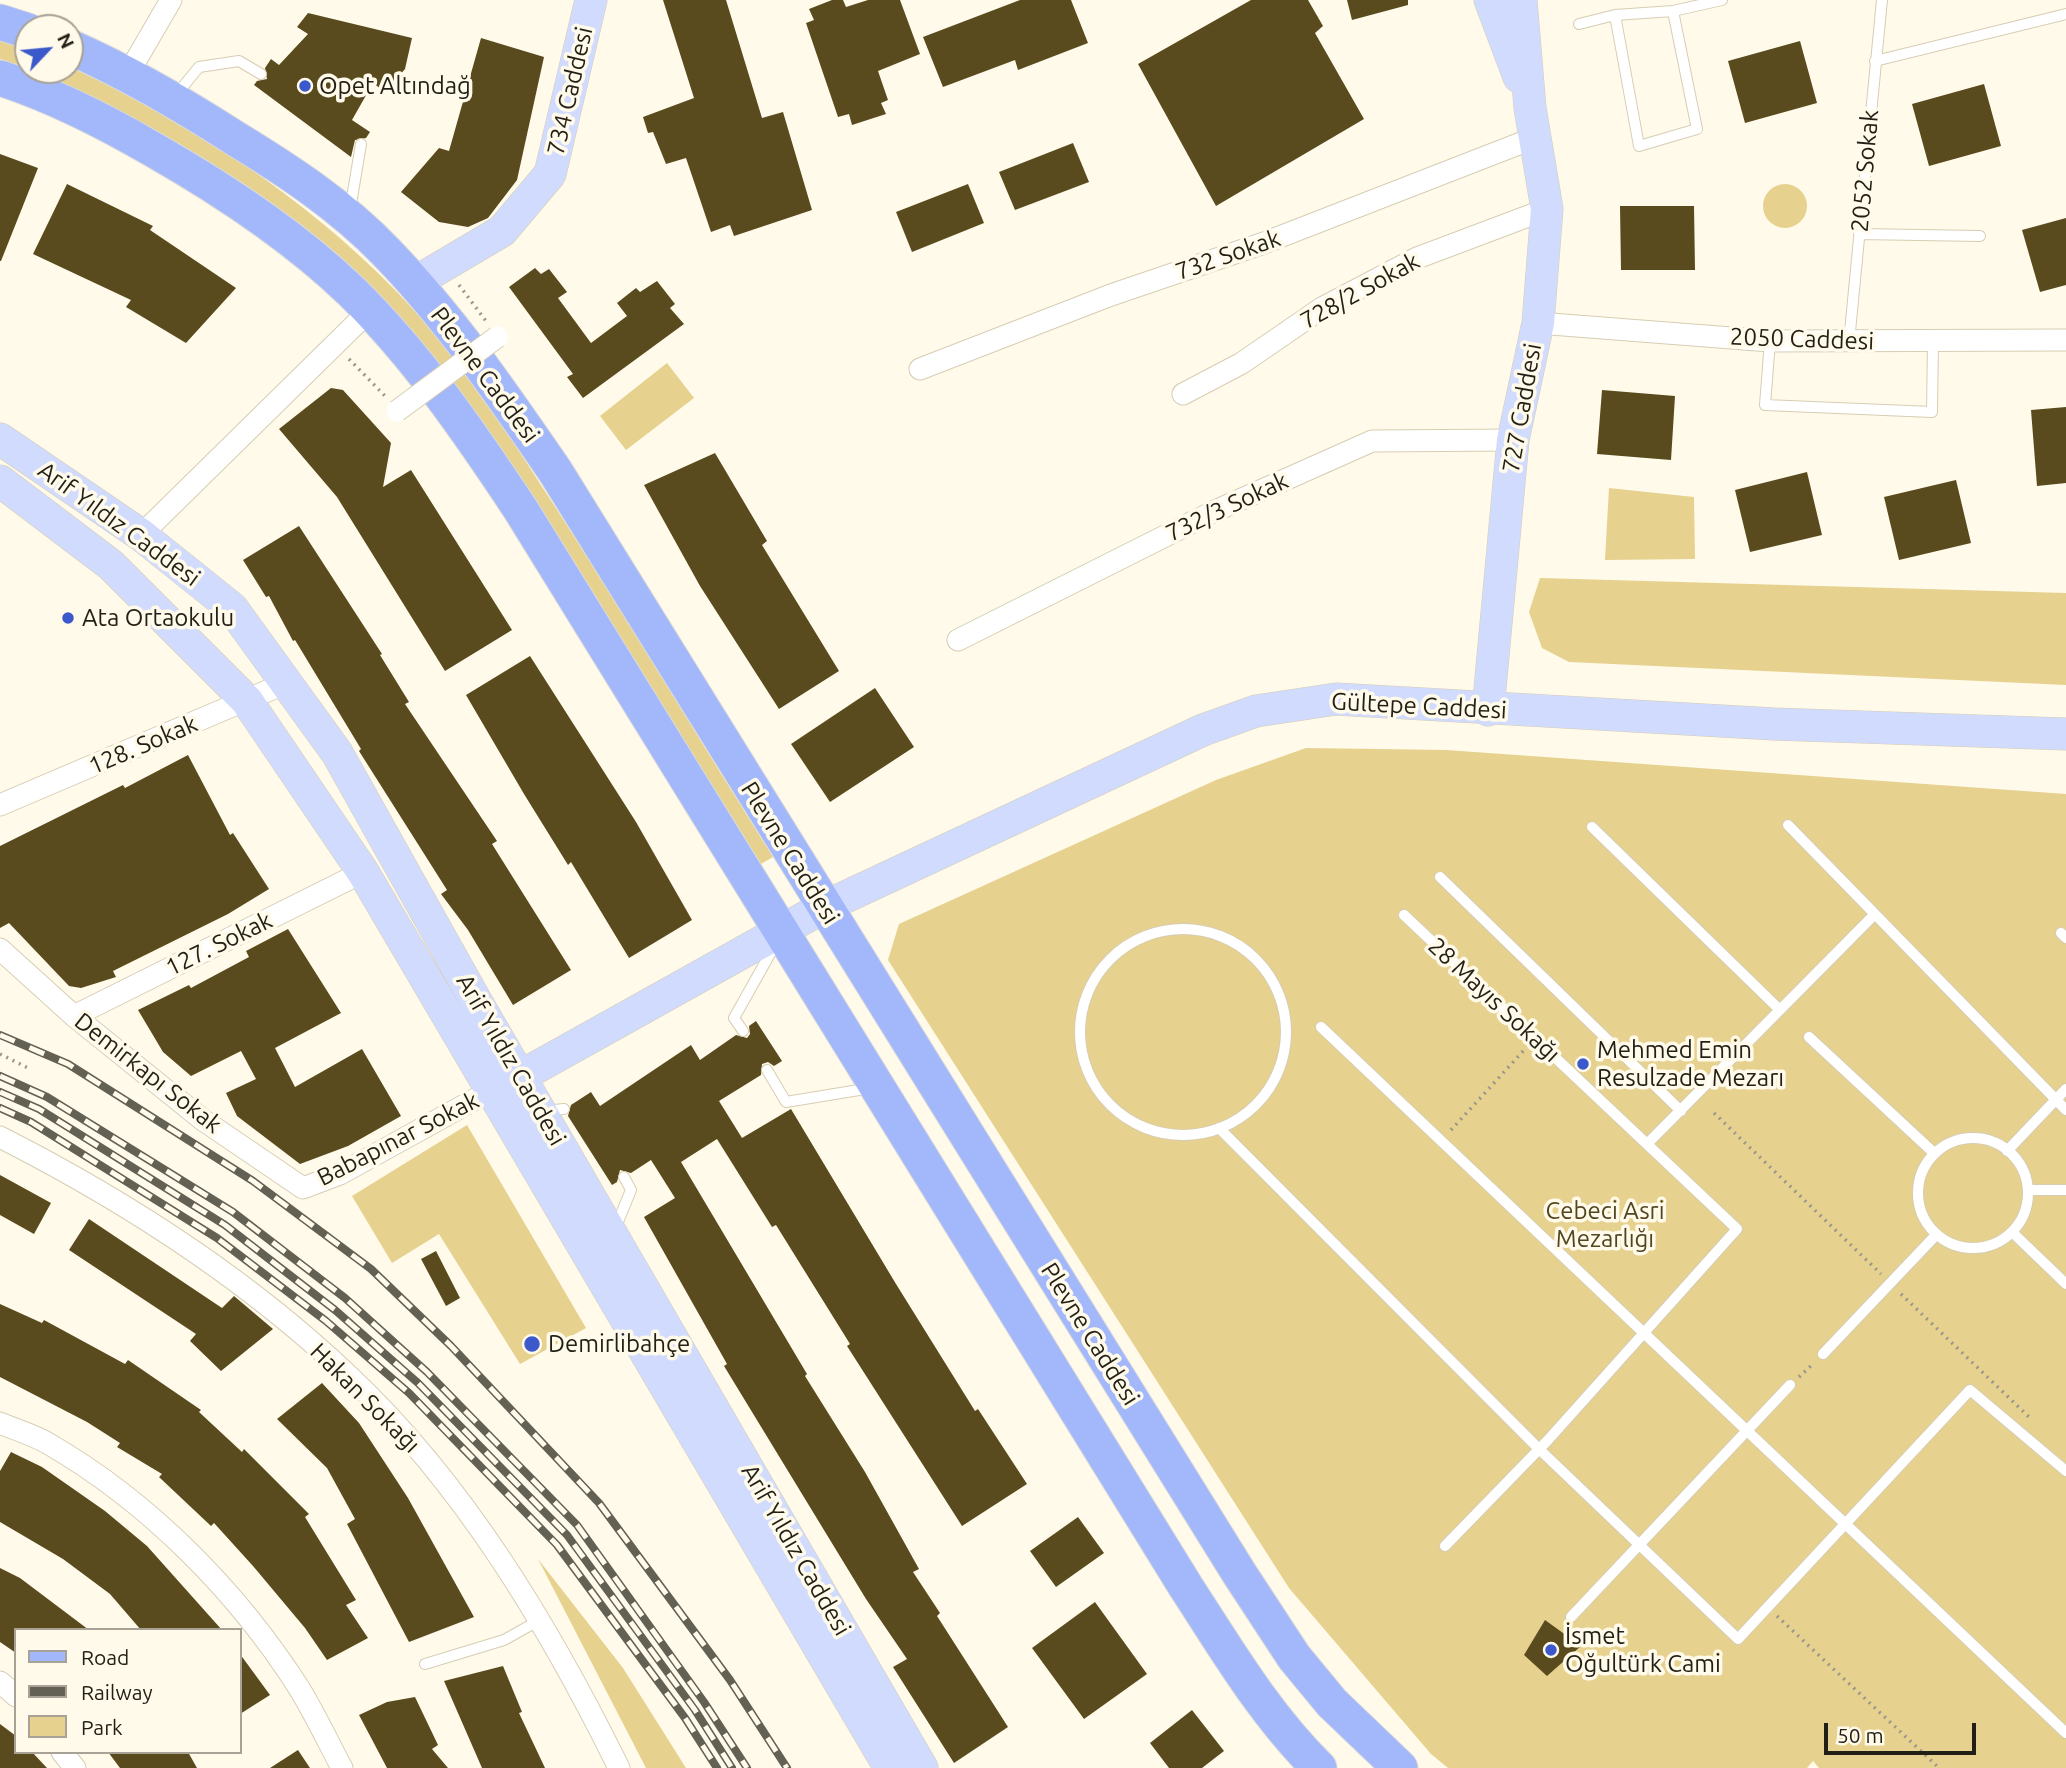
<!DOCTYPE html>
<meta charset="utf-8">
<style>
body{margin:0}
#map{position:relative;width:2066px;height:1768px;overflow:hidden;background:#fffaea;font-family:Ubuntu,sans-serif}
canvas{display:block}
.legend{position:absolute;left:14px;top:1628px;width:228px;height:126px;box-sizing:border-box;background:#fffaea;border:2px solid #a7a295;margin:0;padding:9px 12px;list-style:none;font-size:21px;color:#221f15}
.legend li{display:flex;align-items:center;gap:14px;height:35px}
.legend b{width:35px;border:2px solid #a7a295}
.north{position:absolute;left:14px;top:14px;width:70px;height:70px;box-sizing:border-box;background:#fffaea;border:2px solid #a7a295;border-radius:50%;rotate:64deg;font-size:19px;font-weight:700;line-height:28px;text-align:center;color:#221f15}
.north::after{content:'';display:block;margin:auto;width:24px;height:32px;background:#3c59cb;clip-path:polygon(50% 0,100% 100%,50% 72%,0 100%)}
.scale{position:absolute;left:1824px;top:1723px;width:152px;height:32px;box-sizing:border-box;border:4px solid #221f15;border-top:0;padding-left:9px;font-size:21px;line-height:24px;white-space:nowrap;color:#221f15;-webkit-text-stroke:5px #fffaea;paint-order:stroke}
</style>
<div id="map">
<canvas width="2066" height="1768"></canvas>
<ul class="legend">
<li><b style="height:9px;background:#a3b8fa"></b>Road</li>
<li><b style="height:9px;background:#636054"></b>Railway</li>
<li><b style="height:19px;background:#e6d18f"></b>Park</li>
</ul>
<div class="north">N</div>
<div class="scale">50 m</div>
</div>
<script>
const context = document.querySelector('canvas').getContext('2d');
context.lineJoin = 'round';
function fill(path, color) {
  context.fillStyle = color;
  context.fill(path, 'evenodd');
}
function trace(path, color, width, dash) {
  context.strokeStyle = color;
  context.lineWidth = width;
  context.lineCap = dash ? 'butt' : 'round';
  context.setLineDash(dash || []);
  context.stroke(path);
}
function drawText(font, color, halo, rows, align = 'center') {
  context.font = font + ' Ubuntu,sans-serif';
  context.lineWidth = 7;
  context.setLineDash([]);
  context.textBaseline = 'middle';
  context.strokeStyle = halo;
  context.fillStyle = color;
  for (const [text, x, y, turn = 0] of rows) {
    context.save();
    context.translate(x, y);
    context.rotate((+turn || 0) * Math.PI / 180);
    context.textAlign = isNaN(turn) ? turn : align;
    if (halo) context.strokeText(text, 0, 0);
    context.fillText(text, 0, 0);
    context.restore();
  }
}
const green = new Path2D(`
 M0 38 28 49V69L0 59Z
 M70 67C185 118 307 199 395 290 460 357 511 438 561 516 633 629 702 744 773 857L761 864 541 511 289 218 204 159 128 115 31 70H70Z
 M1763 206a22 22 0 1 1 44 0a22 22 0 1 1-44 0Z
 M667 363 694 398 626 450 600 416Z
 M1609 488 1694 497 1695 559 1605 560Z
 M1540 578 2066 593V685L1569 662 1542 648 1529 612Z
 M1306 748 1446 750 2066 794V1768H1819L1813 1761 1807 1768H1448L1431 1754 1289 1588 888 960 899 924 1216 780Z
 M467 1125 586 1328 520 1364 439 1234 392 1263 352 1196Z
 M538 1559 623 1668 686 1768H646Z`);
const building = new Path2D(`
 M663 0H726L762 118 783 112 812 210 734 236 730 225 711 232 686 158 666 164 653 132 648 133 643 117 694 98Z
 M832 0H843L846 7 868 0H900L920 54 878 71 888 100 881 103 886 114 852 125 849 114 838 117 806 23 814 20 809 9Z
 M1020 0H1071L1088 43 1018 70 1015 60 943 87 923 37Z
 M1251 0H1308L1323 26 1315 33 1364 119 1216 206 1138 64Z
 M1347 0H1408V5L1352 20Z
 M308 13 412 38 405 69 385 92 373 83 352 120 370 132 366 138 355 140 351 157 254 85 257 81 267 79 265 68 271 59 279 65 308 34 297 27Z
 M481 38 544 57 517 180 488 218 468 227 439 222 401 192 439 148 449 151Z
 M1800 41 1817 103 1745 123 1728 61Z
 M1984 84 2001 146 1929 166 1912 104Z
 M1073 143 1089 182 1015 210 999 172Z
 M0 154 38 168 1 261H0Z
 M67 184 153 226 150 230 236 288 186 343 126 307 131 300 33 254Z
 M968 184 984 223 912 252 896 212Z
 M1620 206H1694L1695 270H1621Z
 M2066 218V285L2040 292 2022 230Z
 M535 268 541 274 549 269 567 292 558 298 591 343 627 316 617 303 636 288 640 292 657 281 675 304 670 308 684 324 583 398 567 377 573 374 509 287Z
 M331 388 343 390 391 443 383 487 411 470 512 630 445 671 337 497 279 429Z
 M1602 390 1675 396 1671 460 1597 454Z
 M2066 407V483L2037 486 2031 410Z
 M715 453 767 541 762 545 839 671 779 709 700 586 644 485Z
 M1807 472 1822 535 1750 552 1735 490Z
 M1956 480 1971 543 1899 560 1884 497Z
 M299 526 382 654 380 655 409 702 405 704 497 841 492 844 571 970 513 1005 468 930 441 894 447 890 359 751 361 749 295 640 293 641 269 596 266 597 243 560Z
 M530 656 636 822 692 920 629 958 571 862 568 865 524 794 466 695Z
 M875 688 914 747 830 802 791 744Z
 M188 755 230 835 233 833 269 889 228 914 113 971 116 977 81 988 69 986 9 923 0 928V846L123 785 125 788Z
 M288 929 341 1013 275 1048 295 1087 362 1049 401 1116 348 1146 300 1164 237 1116 226 1093 256 1079 241 1051 191 1076 163 1052 138 1010 189 985 191 988 249 957 246 951Z
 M756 1021 782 1061 774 1066 768 1062 762 1064 761 1075 719 1101 742 1138 791 1109 896 1284 975 1411 978 1409 1027 1484 962 1526 847 1346 850 1344 776 1225 772 1227 717 1139 681 1162 807 1374 805 1376 865 1472 919 1569 913 1572 940 1613 937 1616 1008 1727 954 1763 893 1667 907 1659 866 1599 724 1366 727 1364 644 1217 675 1198 651 1160 631 1173 620 1170 617 1182 612 1185 568 1116 571 1105 591 1092 600 1106 691 1045 700 1060 736 1035 747 1038 750 1034 749 1026Z
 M0 1175 51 1203 34 1234 0 1215Z
 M89 1219 222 1308 234 1296 273 1329 221 1371 190 1341 196 1334 69 1250Z
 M436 1251 460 1298 446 1306 421 1259Z
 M0 1304 42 1323 44 1320 125 1364 128 1360 201 1410 199 1412 242 1452 244 1449 309 1514 305 1517 356 1600 346 1605 368 1638 327 1660 305 1628 253 1566 214 1523 211 1526 159 1477 162 1474 117 1447 120 1443 87 1422 0 1377Z
 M322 1383 359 1423 408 1498 474 1617 409 1642 347 1524 355 1519 327 1468 277 1419Z
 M11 1452 42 1467 105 1511 147 1546 222 1630H141L110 1594 63 1559 0 1522V1471Z
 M1078 1517 1104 1553 1056 1587 1030 1551Z
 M0 1568 20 1578 89 1630H16V1653L0 1642Z
 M1095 1602 1147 1674 1084 1719 1032 1648Z
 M1545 1620 1581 1646 1547 1676 1524 1655Z
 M240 1654 270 1695 240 1714Z
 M503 1666 522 1712 519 1713 545 1768H482L444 1681Z
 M415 1697 438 1745 432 1749 448 1768H387L359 1715 387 1702Z
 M1192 1710 1224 1751 1202 1768H1169L1150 1743Z
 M0 1724 16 1736V1752H32L47 1768H0Z
 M298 1750 310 1768H270Z
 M108 1752H188L197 1768H120Z`);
const path = new Path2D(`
 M459 285 486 321
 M349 359 385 396
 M0 1054 28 1068
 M1714 1113 1881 1274
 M1451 1130 1526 1048
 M1901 1294 2029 1417
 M1799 1377 1814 1363
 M1777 1616 1939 1768`);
const lane = new Path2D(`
 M1615 15 1639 146 1697 129 1673 11
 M1579 24 1615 15 1673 11 1722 0
 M1875 61 2066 14
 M176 95 199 67 239 61 261 74
 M350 210 361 144
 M1859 234 1980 236
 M1770 341 1765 405 1932 412 1933 342
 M1849 342 1882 0
 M1788 825 2066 1110
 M1592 827 1779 1009
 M1440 877 1681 1111
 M1404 915 1737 1229 1548 1440 1445 1546
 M1080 1032a103 103 0 1 1 206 0a103 103 0 1 1-206 0Z
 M2061 933 2066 938
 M1321 1027 2066 1733
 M743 1031 734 1018 775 945
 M1809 1037 1934 1153
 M767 1070 786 1102 871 1088
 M543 1111 564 1109
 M1219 1128 1539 1449 1738 1639 1970 1390 2066 1471
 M1918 1193a55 55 0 1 1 110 0a55 55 0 1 1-110 0Z
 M1647 1144 1875 914
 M2007 1151 2066 1089
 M2028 1190H2066
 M615 1229 631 1190 624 1177
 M2012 1232 2066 1284
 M1823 1354 1936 1235
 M1571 1617 1790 1385
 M425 1664 504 1640 538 1621`);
const street = new Path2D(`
 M128 74 171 0
 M1538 323 1770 341 2066 340
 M920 369 1111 295 1264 243 1534 138
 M1183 394 1242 363 1322 308 1417 258 1547 209
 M141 535 369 311
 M958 640 1215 511 1372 441 1513 440
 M0 805 286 683
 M0 949 74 1016 203 1120 303 1188 340 1174 492 1090
 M74 1016 363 872
 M0 1137C124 1200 248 1280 349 1376 464 1484 550 1628 619 1768
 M0 1423C16 1430 34 1435 49 1444 149 1502 237 1591 299 1688 315 1714 328 1742 342 1768
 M0 1682 16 1696
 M62 1752 75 1768`);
const secondary = new Path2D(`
 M1490 0 1519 77
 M414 283 502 231 550 174 591 0
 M0 439 141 535 232 608 337 753 476 1001 922 1768
 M0 481 111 565 247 701 363 872 890 1768
 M1488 710 1513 440 1538 323 1547 209 1530 108 1521 0
 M521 1076 824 907 1203 730 1256 711 1336 699 1774 724 2066 734`);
const primary = new Path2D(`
 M0 22 28 31
 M70 47C127 72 180 103 233 137 287 170 341 205 386 252 450 318 502 394 555 471L1239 1573 1294 1657 1332 1703 1400 1768
 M0 78C53 95 106 122 154 150 224 190 294 236 352 292 418 357 470 433 521 510L1186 1587C1227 1650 1265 1715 1319 1768`);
const rail = new Path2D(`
 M0 1035 68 1064 253 1181 371 1269 451 1346 599 1503 730 1680 787 1768
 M0 1076 47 1097 233 1212 345 1298 427 1372 577 1525 704 1702 747 1768
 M0 1092 39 1109 225 1225 335 1310 418 1383 567 1535 695 1710 732 1768
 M0 1108 31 1122 217 1238 326 1321 409 1393 557 1545 685 1718 717 1768`);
const streetBridge = new Path2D(`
 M397 411 497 337`);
const markers = [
 [305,86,7,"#3c59cb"],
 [68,618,7,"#3c59cb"],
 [1583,1064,7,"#3c59cb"],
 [532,1344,9,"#3c59cb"],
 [1551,1650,7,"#3c59cb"]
];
const poiNames = [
 ["Opet Altındağ",319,86],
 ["Ata Ortaokulu",82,618],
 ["Mehmed Emin",1597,1050],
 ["Resulzade Mezarı",1597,1078],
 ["Demirlibahçe",548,1344],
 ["İsmet",1565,1636],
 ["Oğultürk Cami",1565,1664]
];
const streetNames = [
 ["734 Caddesi",570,91,-77],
 ["2052 Sokak",1865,171,-85],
 ["732 Sokak",1228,255,-19],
 ["728/2 Sokak",1360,291,-29],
 ["2050 Caddesi",1802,339,2],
 ["Plevne Caddesi",485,375,53],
 ["727 Caddesi",1522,408,-80],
 ["732/3 Sokak",1227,507,-25],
 ["Arif Yıldız Caddesi",119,524,36],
 ["Gültepe Caddesi",1419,706,3],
 ["128. Sokak",143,745,-23],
 ["Plevne Caddesi",790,853,58],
 ["127. Sokak",219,944,-26],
 ["28 Mayıs Sokağı",1494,1000,43],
 ["Arif Yıldız Caddesi",511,1060,60],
 ["Demirkapı Sokak",148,1073,38],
 ["Babapınar Sokak",398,1139,-27],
 ["Plevne Caddesi",1090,1334,58],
 ["Hakan Sokağı",365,1398,45],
 ["Arif Yıldız Caddesi",796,1550,60]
];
const parkNames = [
 ["Cebeci Asri",1605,1211],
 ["Mezarlığı",1605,1239]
];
fill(green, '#e6d18f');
fill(building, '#594b1e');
trace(lane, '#d6cdb3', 12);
trace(street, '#d6cdb3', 23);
trace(secondary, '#d6cdb3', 33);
trace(primary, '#dcdbda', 37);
trace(path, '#9b978a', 3.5, [2, 5]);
trace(lane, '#fff', 10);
trace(street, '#fff', 21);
trace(secondary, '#d1dbfd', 32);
trace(primary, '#a3b8fa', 35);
trace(rail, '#636054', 8);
trace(rail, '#fffaea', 5, [16]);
trace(streetBridge, '#d6cdb3', 23, []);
trace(streetBridge, '#fff', 21);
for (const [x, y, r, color] of markers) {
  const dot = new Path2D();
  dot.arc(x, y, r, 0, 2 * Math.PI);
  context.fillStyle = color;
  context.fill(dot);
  trace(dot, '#fffaea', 2.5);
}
drawText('24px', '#221f15', '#fffaea', poiNames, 'left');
drawText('24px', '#221f15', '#fffaea', streetNames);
drawText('24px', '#524621', '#fffaea', parkNames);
</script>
